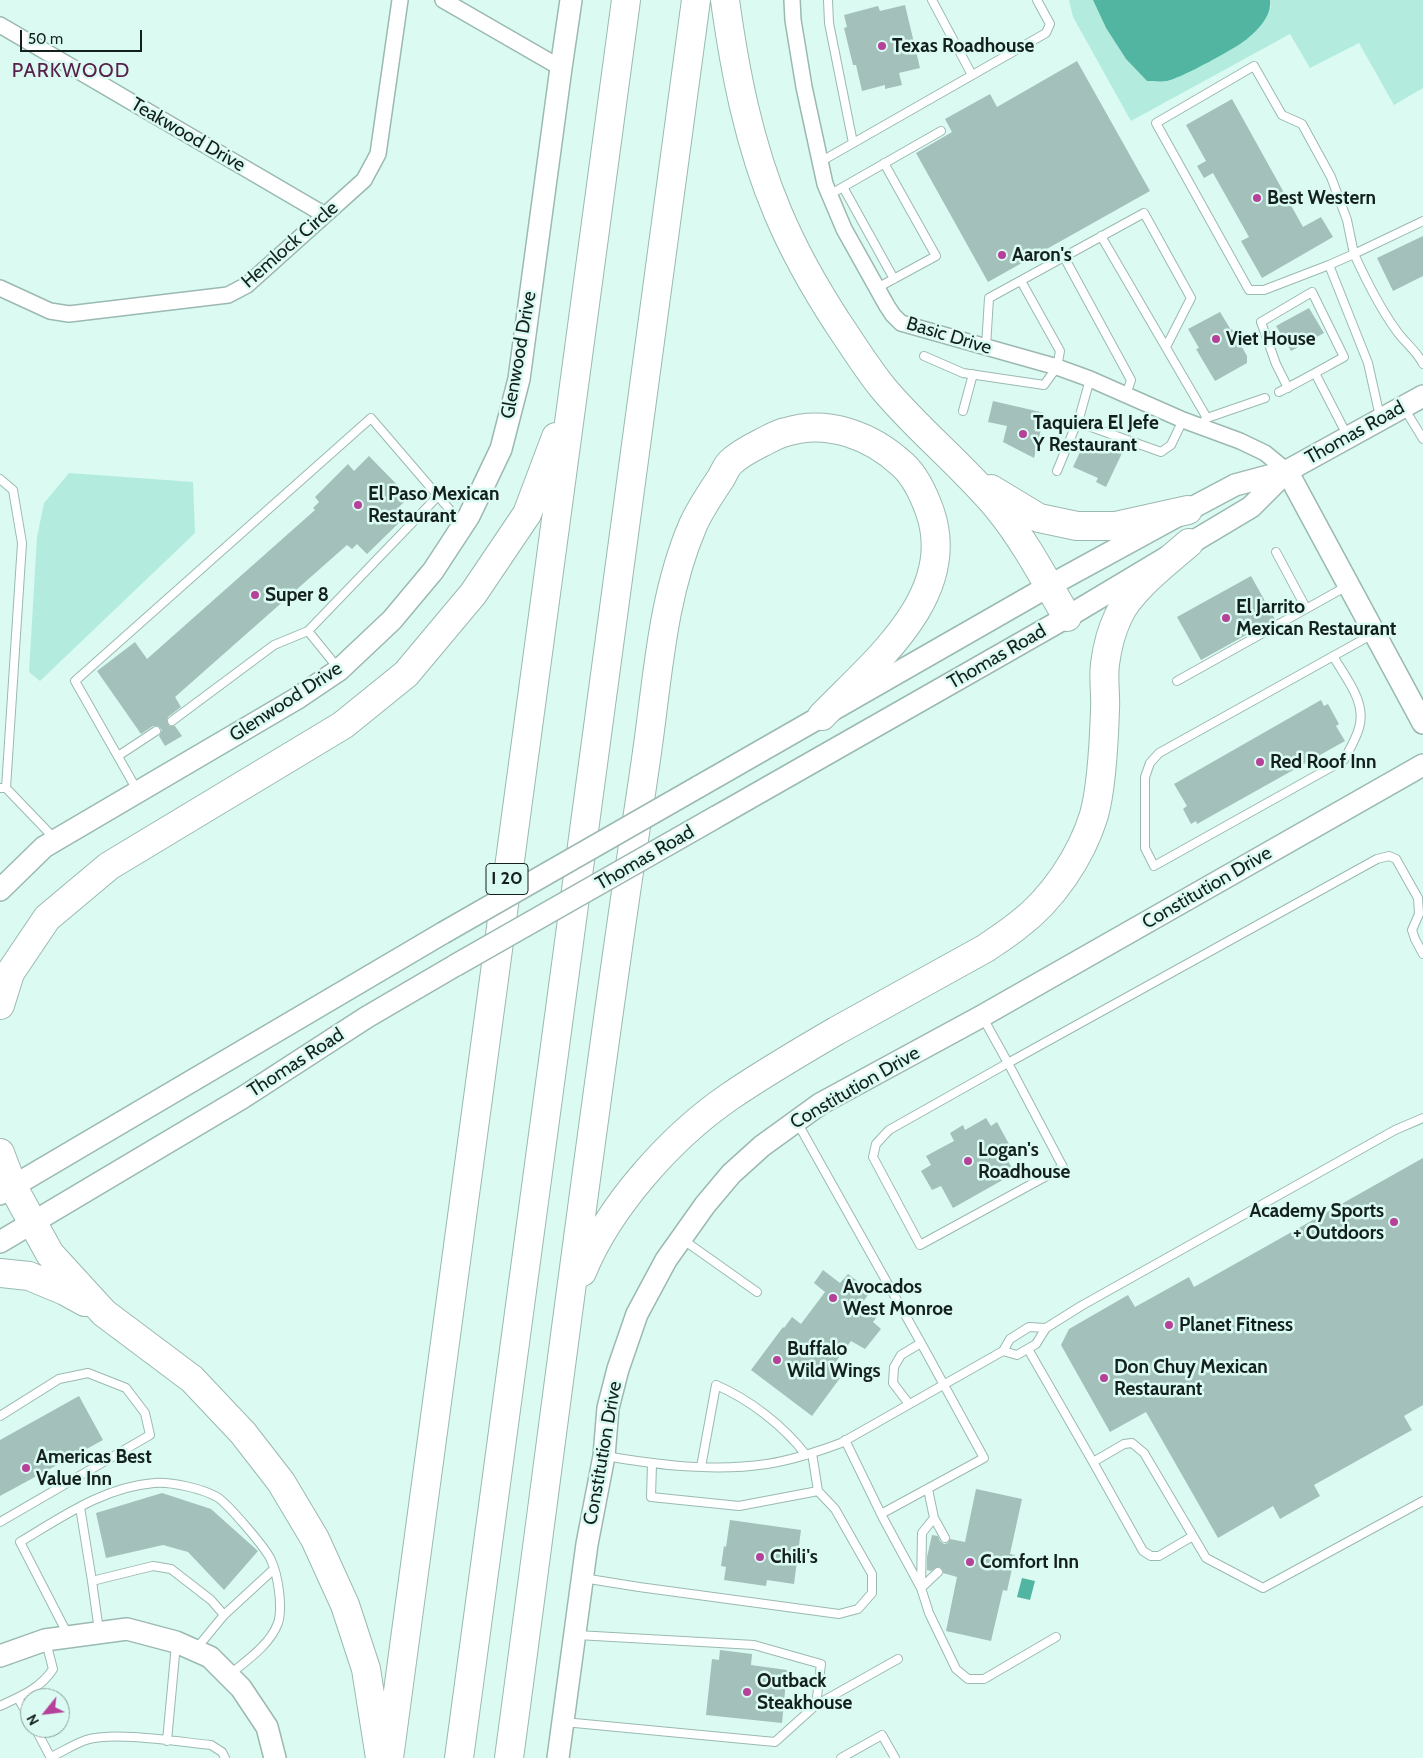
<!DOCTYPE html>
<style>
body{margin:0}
#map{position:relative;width:1423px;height:1758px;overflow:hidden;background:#dafaf2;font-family:Cabin,sans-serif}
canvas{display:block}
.north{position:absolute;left:20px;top:1688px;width:50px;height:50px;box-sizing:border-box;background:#dafaf2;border:1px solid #8ba39d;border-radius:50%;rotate:241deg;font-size:14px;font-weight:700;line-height:20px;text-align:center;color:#14201d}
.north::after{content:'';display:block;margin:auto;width:18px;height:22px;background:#b64199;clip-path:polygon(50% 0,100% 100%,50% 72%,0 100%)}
.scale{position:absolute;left:20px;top:30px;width:122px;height:22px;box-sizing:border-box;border:2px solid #14201d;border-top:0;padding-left:6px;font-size:15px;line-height:18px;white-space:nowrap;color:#14201d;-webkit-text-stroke:4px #dafaf2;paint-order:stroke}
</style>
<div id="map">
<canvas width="1423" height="1758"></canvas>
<div class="north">N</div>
<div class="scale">50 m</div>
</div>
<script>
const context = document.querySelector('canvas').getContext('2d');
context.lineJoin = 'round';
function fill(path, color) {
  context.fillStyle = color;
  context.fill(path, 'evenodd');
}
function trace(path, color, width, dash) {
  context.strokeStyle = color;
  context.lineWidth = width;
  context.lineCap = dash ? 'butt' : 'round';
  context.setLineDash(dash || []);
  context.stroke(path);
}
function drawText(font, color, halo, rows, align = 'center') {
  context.font = font + ' Cabin,sans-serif';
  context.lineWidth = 5;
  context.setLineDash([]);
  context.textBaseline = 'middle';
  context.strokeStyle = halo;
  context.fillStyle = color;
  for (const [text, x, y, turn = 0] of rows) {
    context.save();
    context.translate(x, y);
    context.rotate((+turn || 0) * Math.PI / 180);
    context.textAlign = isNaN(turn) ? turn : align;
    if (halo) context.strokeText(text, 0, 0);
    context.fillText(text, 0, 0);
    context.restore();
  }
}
const green = new Path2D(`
 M1069 0H1093L1106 28 1126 59 1147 81H1168L1196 68 1271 7 1270 0H1423V88L1394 105 1359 43 1310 68 1290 34 1131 121 1073 17Z
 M69 473 193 482 195 533 40 681 29 672 37 537 44 503Z`);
const water = new Path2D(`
 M1093 0H1270C1272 15 1259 29 1248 38 1239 47 1179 79 1167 81 1160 82 1153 81 1147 81L1126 59 1106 28Z
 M1022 1578 1035 1581 1030 1600 1017 1597Z`);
const building = new Path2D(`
 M905 5 920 68 899 73 902 85 885 89V85L862 91 856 65H853L844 28 847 27 844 15 878 6 880 11Z
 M1077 61 1150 191 988 282 916 153 952 132 945 119 990 94 997 107Z
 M1232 99 1303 227 1321 217 1333 237 1262 278 1241 241 1249 237 1213 173 1204 178 1197 166 1206 161 1186 125Z
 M1423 236V276L1393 291 1377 258Z
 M1309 308 1324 333 1291 351 1276 326Z
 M1220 312 1231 330 1232 329 1247 356V363L1215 381 1196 349 1199 348 1188 329Z
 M993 401 1045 413 1034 458 1003 442 1007 426 988 422Z
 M1086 439 1110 450 1111 446 1123 451 1106 487 1096 482 1098 478 1073 467Z
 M369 456 409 497 397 509 405 517 367 554 357 544 352 549 347 545 175 697 181 707 168 717 167 722 170 726H175L182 736 165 746 159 736 162 730 158 726H153L141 734 97 671 135 642 147 659 315 510 313 508 319 502 315 497 348 464 354 471Z
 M1251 576 1275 619 1201 660 1177 617Z
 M1321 700 1324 706 1328 704 1339 724 1336 726 1345 741 1197 824 1196 821 1191 824 1183 809 1187 806 1174 784Z
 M986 1118 991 1126 997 1122 1010 1146 1002 1151 1015 1173 953 1208 941 1186 932 1190 921 1171 931 1165 926 1156 954 1141 950 1133 963 1125 965 1130Z
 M1423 1158V1405L1404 1416 1412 1430 1314 1485 1320 1496 1280 1519 1273 1506 1218 1538 1146 1412 1110 1432 1061 1345 1069 1329 1128 1295 1135 1307 1189 1277 1194 1287Z
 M823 1270 840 1283 848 1274 871 1291 862 1303 878 1315 873 1322 881 1329 865 1349 851 1341 835 1363 846 1370 812 1416 751 1370 783 1327 784 1328 792 1317 801 1324 825 1292 814 1283Z
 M79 1396 103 1440 0 1496V1440Z
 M976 1489 1022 1499 1010 1554 1015 1555 1007 1591 1003 1590 991 1641 946 1631 957 1577 943 1573 942 1569 939 1567 931 1571 927 1570V1557L932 1535 938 1536 940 1541 944 1544 948 1543 950 1539 965 1542Z
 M162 1493 211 1509 258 1551 224 1590 188 1552 163 1545 106 1558 96 1513Z
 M730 1520 801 1530 794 1584 767 1580 766 1586 724 1580 726 1567 721 1566 724 1546 726 1547Z
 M720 1650 752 1654 751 1665 787 1670 782 1723 706 1715 712 1659 719 1660Z`);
const lane = new Path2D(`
 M828 0 829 23 853 143
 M932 0 972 75
 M820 162 1046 33 1050 24 1037 0
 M843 187 894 279
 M829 195 941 131
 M1423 221 1354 254C1366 280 1379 307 1396 330 1404 342 1417 351 1423 364
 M1101 236 1207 418 1198 427
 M1064 257 1131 380 1126 395
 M1329 265 1354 254 1347 220 1331 177 1302 124 1282 115 1254 66 1156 123 1249 290H1264L1329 265 1368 363 1380 417
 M877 288 936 256 884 163
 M986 347 989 298 1144 213 1191 298 1166 347
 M924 356 963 373 1044 385 1057 367 1060 351 1021 281
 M1315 373 1347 435
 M1279 392C1301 381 1322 369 1344 357L1312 292 1261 322 1276 364 1288 388
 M1404 408 1423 439
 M963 411 973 374
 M1207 418 1265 398
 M1077 422 1161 452 1171 445 1183 420
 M1057 471 1080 415 1090 379
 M0 479 13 490 22 543 6 788
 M1276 552 1306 608
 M308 631 438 496
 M1333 656C1345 677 1367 702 1359 728 1356 739 1349 750 1344 760L1154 866 1145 848V777L1150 763 1159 753 1373 634
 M1177 681 1347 586
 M172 721 274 645 308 631 338 668
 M118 756 156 731
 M0 788H6L54 838
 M137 790 75 681 371 418 462 524
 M983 1018 1008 1063 889 1130 876 1144 873 1157 920 1245 1063 1167 1008 1063 1377 859 1389 856 1396 859 1418 898 1419 914 1412 930 1415 939 1423 954
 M797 1122 921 1343 984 1458 881 1514
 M682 1239 757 1292
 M1046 1328 1081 1306 1395 1130 1423 1118
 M1028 1349 1093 1462 1124 1444 1132 1443 1144 1453 1206 1558 1263 1588 1423 1501
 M909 1404 893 1383 894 1367 901 1355 921 1343
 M0 1416 59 1379 88 1373 126 1388 145 1413 150 1435 0 1522
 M845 1440 883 1518 921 1588 929 1613 956 1669 968 1679H984L1056 1637
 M606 1456C658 1465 713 1472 767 1464 792 1460 817 1452 841 1443L1003 1351 1010 1339 1029 1327 1046 1328 1036 1344 1017 1355 1003 1351
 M1093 1462 1143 1551 1151 1556H1159L1193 1536
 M652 1464 651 1497 739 1506 818 1491 812 1453
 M701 1467 716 1385C749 1399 784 1426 806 1455
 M928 1489 934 1518 945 1538
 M80 1507 92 1581
 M583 1578 639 1587 839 1614 858 1609 872 1593V1574L835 1509 818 1491
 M921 1587 922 1533 934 1518
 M921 1588 938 1572
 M224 1615 274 1569
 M99 1631 92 1581 153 1566 171 1569 211 1600 224 1615 196 1649
 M68 1635 20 1542C62 1517 104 1487 154 1483 170 1481 203 1489 217 1497 227 1503 266 1548 271 1560 278 1575 283 1607 278 1623 270 1645 246 1661 229 1675
 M18 1698 30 1719
 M816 1705 898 1659
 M0 1706C21 1696 40 1689 53 1669L46 1642
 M564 1722 775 1742 816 1705 821 1664 754 1645 577 1635
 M35 1728 51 1758
 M167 1741 176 1644
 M51 1757C62 1752 74 1744 86 1740 115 1731 179 1742 211 1745L222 1752 225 1758
 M841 1758 882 1735 895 1758`);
const street = new Path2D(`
 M443 0 561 68
 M792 0 793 20 804 87 825 184 844 229 887 306 893 315 901 323 1057 367 1090 379 1183 420 1240 441 1265 453 1287 471
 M0 25 325 215
 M0 288 50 311 69 314 228 295 247 285 364 180 378 154 400 0`);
const secondary = new Path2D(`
 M1287 471 1423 723
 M698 787 1049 586 1188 510 1235 485 1287 471 1423 396
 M716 817 1067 617 1251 507 1285 473
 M0 890 44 847 296 699 339 670 392 620 433 571 469 516 501 449 519 379 561 68 571 0
 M0 1194 443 933
 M0 1242 242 1098 367 1017 456 965
 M0 1656 45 1640 127 1629 176 1642 210 1657 241 1688 267 1727 275 1758
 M558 1758 587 1544 604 1456 608 1408 618 1369 637 1314 666 1260 705 1205 731 1174 762 1146 820 1104 982 1016 1423 765`);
const highway = new Path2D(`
 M725 0C735 72 749 145 778 213 794 251 815 288 837 322 852 344 866 367 883 388 918 430 962 465 998 508 1025 541 1045 580 1067 617
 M991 489 1039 518 1077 526H1116L1188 510
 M0 1005 10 973 47 918 109 866 343 725 406 674 473 594 527 514 556 437
 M0 1153 13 1187 50 1254 104 1313 192 1379 243 1433 281 1482 315 1539 345 1605 366 1669 380 1758
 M582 1272C609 1206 671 1137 729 1097 764 1073 800 1052 836 1031 886 1003 936 976 986 948 996 941 1007 934 1017 926 1052 900 1081 857 1094 815 1102 786 1104 740 1105 710 1106 695 1103 679 1105 664 1107 648 1111 632 1118 617 1129 591 1167 562 1189 543
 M0 1273 29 1276 65 1291 85 1302
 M389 1758 626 0
 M459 1758 696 0
 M509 1758C548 1469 584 1180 626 892 634 838 643 784 650 730 659 661 665 590 693 525 700 509 711 493 721 478 724 473 726 467 730 463 738 455 751 448 761 443 769 439 777 434 786 432 828 419 872 436 903 465 916 477 924 495 930 512 959 596 873 663 822 716`);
const secondaryBridge = new Path2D(`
 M443 933 698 787
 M456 965 716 817`);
const markers = [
 [882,46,5,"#b64199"],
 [1257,198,5,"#b64199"],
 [1002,255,5,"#b64199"],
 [1216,339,5,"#b64199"],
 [1023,434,5,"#b64199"],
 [358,505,5,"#b64199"],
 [255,595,5,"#b64199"],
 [1226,618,5,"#b64199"],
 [1260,762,5,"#b64199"],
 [968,1161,5,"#b64199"],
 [1394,1222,5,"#b64199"],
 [833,1298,5,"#b64199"],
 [1169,1325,5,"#b64199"],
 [777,1360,5,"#b64199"],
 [1104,1378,5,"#b64199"],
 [26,1468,5,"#b64199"],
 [760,1557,5,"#b64199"],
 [970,1562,5,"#b64199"],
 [747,1692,5,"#b64199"]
];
const shields = [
 [507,879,42]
];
const shieldNames = [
 ["I 20",507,879]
];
const poiNames = [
 ["Texas Roadhouse",892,46],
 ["Best Western",1267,198],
 ["Aaron's",1012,255],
 ["Viet House",1226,339],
 ["Taquiera El Jefe",1033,423],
 ["Y Restaurant",1033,445],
 ["El Paso Mexican",368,494],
 ["Restaurant",368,516],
 ["Super 8",265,595],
 ["El Jarrito",1236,607],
 ["Mexican Restaurant",1236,629],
 ["Red Roof Inn",1270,762],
 ["Logan's",978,1150],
 ["Roadhouse",978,1172],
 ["Academy Sports",1384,1211,"right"],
 ["+ Outdoors",1384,1233,"right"],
 ["Avocados",843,1287],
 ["West Monroe",843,1309],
 ["Planet Fitness",1179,1325],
 ["Buffalo",787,1349],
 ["Wild Wings",787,1371],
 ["Don Chuy Mexican",1114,1367],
 ["Restaurant",1114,1389],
 ["Americas Best",36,1457],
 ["Value Inn",36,1479],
 ["Chili's",770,1557],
 ["Comfort Inn",980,1562],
 ["Outback",757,1681],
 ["Steakhouse",757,1703]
];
const streetNames = [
 ["Teakwood Drive",188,135,30],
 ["Hemlock Circle",290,245,-41],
 ["Basic Drive",949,336,17],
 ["Glenwood Drive",519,355,-80],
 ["Thomas Road",1355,433,-29],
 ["Thomas Road",997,657,-30],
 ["Glenwood Drive",286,702,-33],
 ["Thomas Road",645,858,-30],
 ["Constitution Drive",1207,888,-30],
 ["Thomas Road",296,1063,-33],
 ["Constitution Drive",855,1088,-30],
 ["Constitution Drive",603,1453,-80]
];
const neighbourhoodNames = [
 ["PARKWOOD",71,71]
];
fill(green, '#b3ecdf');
fill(water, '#51b5a1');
fill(building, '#a3c1ba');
trace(lane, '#9bb9b2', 10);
trace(street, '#9bb9b2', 18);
trace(secondary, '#9bb9b2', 24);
trace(highway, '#9bb9b2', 30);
trace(lane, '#fff', 8);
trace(street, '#fff', 15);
trace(secondary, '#fff', 21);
trace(highway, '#fff', 28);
trace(secondaryBridge, '#9bb9b2', 24, []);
trace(secondaryBridge, '#fff', 21);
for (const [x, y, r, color] of markers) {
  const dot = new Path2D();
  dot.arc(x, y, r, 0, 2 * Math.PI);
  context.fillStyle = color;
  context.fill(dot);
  trace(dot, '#dafaf2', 2);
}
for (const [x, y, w] of shields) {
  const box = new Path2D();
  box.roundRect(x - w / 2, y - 15.5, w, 31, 4);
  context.fillStyle = '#dafaf2';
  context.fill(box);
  trace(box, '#14201d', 1);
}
drawText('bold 18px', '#14201d', null, shieldNames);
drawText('bold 19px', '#14201d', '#dafaf2', poiNames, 'left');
drawText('19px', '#14201d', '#dafaf2', streetNames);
context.letterSpacing = '1px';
drawText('20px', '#58204a', '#dafaf2', neighbourhoodNames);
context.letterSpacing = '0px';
</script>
